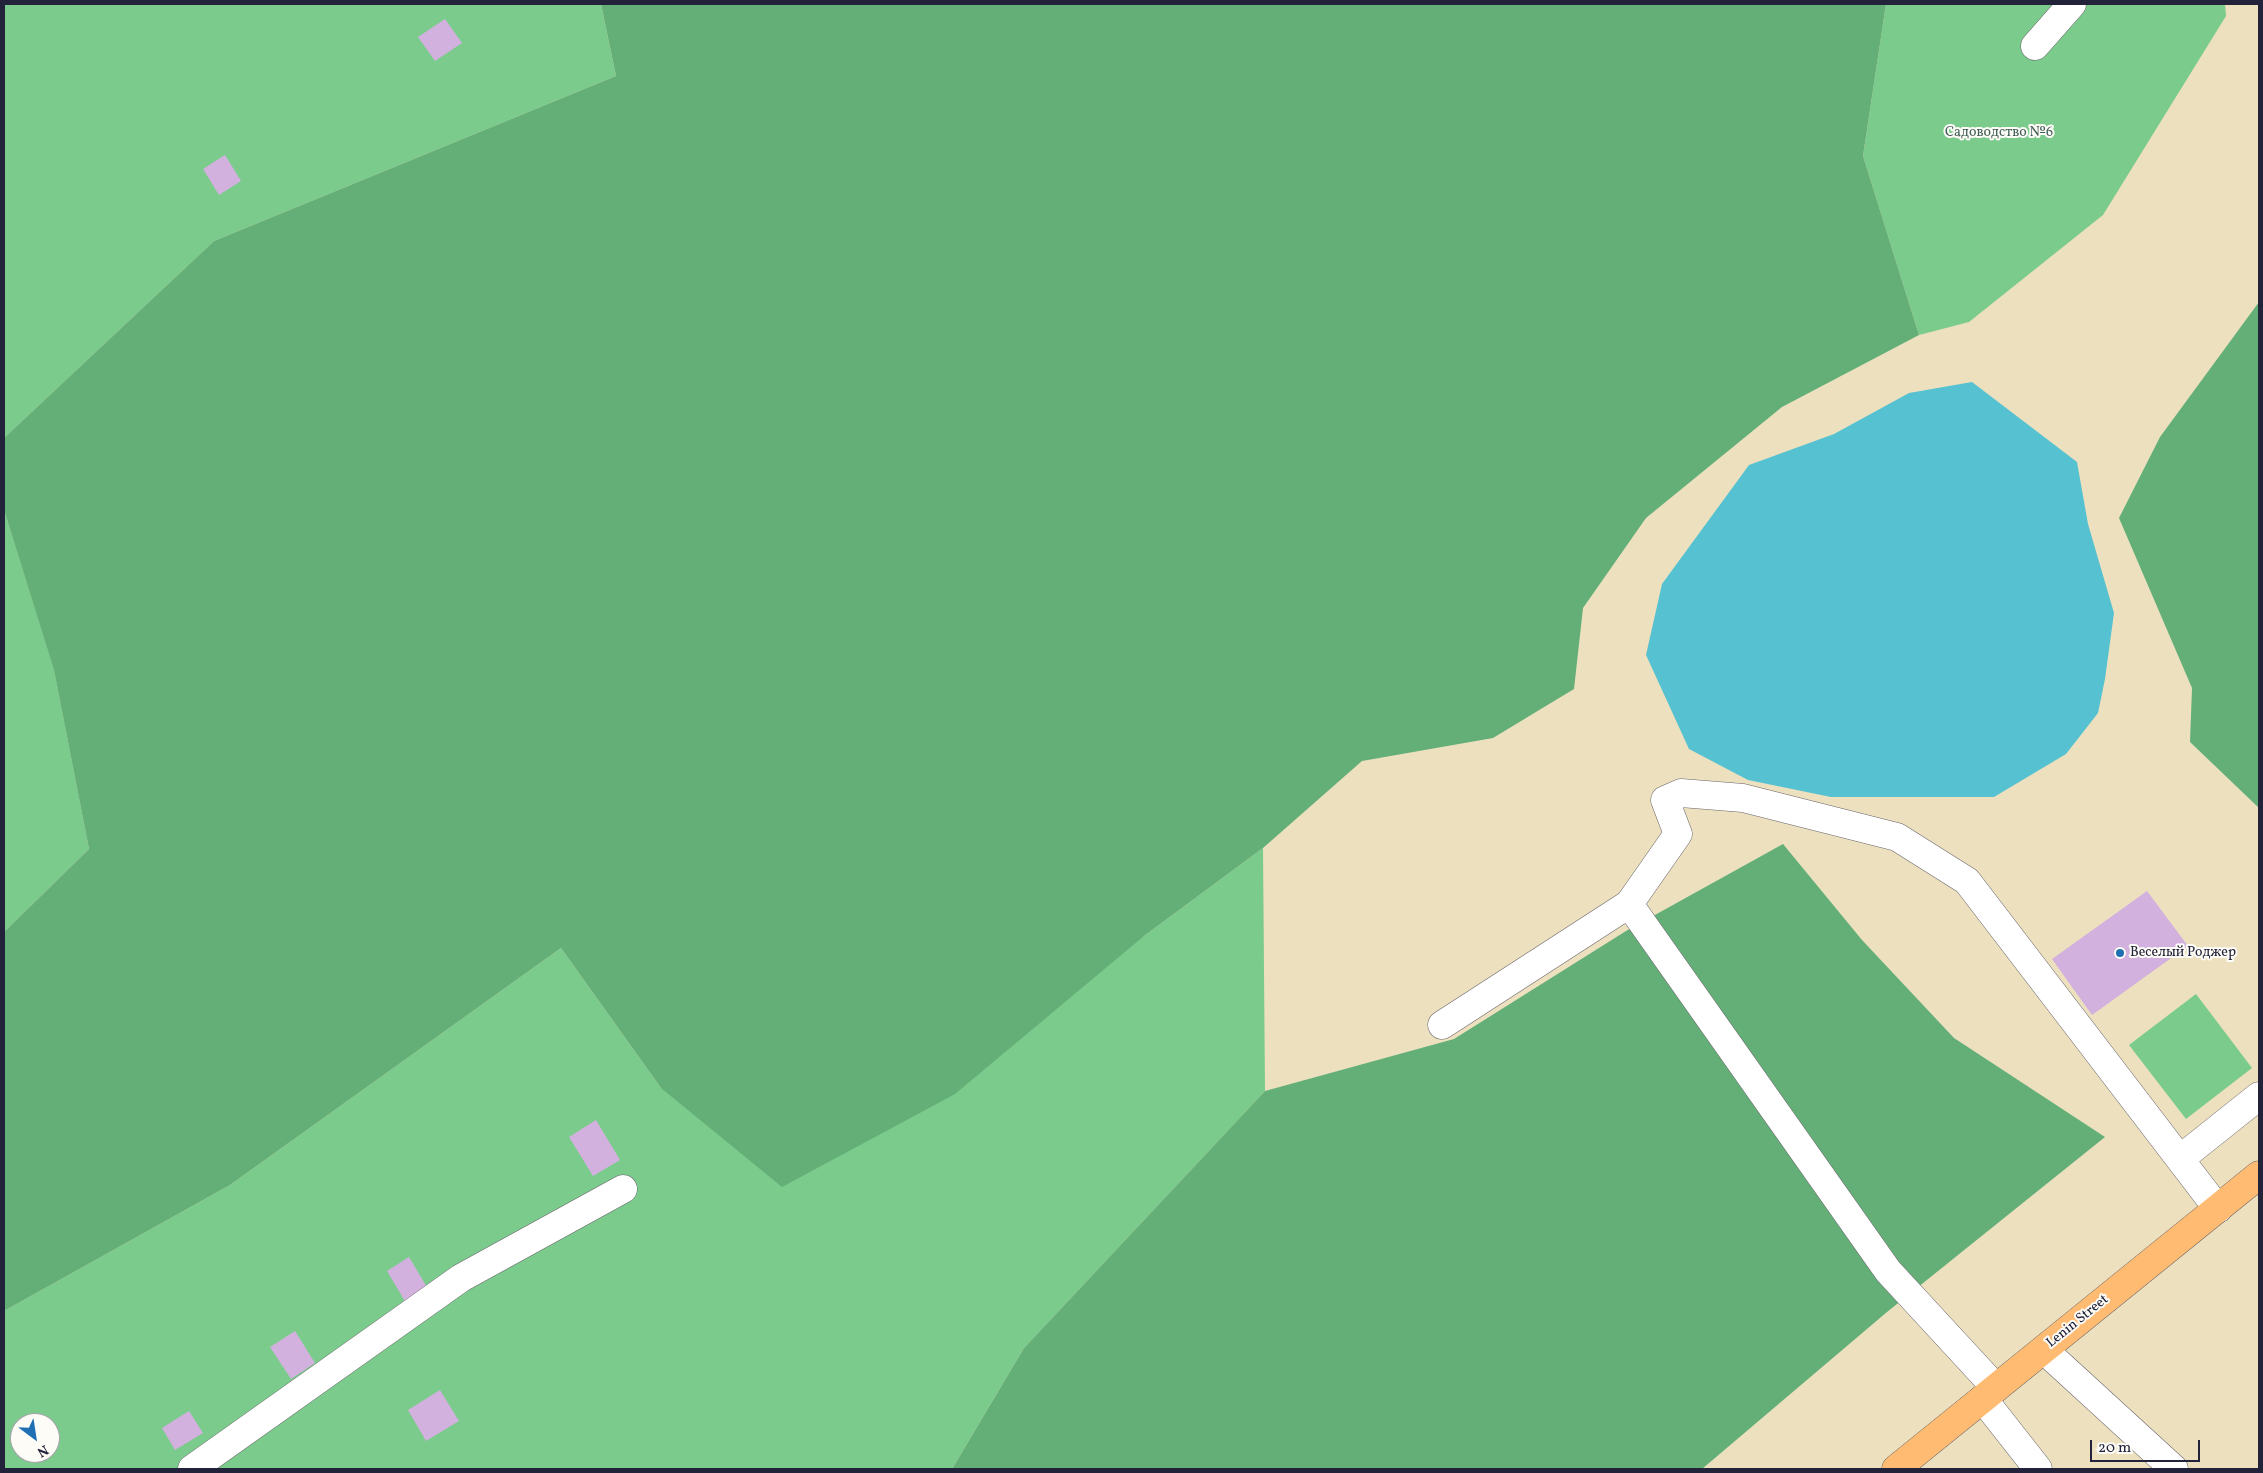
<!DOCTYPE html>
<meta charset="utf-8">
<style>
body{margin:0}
#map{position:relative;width:2263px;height:1473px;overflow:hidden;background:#ece0bf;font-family:Vollkorn,serif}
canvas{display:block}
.frame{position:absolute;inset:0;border:5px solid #22223b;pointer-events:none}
.north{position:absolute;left:10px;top:1413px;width:50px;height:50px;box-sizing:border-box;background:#fdfcf7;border:1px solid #a5a5ac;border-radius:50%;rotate:149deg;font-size:14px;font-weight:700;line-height:20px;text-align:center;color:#22223b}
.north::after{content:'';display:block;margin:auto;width:18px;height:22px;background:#1f6fb2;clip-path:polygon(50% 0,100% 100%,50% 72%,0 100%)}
.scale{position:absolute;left:2090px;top:1440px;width:110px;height:22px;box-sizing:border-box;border:2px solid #22223b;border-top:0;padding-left:6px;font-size:15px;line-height:18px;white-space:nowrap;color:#22223b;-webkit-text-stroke:4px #fdfcf7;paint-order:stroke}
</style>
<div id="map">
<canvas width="2263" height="1473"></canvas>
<div class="frame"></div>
<div class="north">N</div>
<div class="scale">20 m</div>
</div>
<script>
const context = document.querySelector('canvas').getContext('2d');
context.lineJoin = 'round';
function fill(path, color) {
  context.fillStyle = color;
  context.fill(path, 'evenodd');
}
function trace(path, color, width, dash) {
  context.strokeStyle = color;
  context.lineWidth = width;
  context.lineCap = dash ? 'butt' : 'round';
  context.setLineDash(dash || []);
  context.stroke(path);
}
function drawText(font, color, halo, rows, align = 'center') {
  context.font = font + ' Vollkorn,serif';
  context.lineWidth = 4;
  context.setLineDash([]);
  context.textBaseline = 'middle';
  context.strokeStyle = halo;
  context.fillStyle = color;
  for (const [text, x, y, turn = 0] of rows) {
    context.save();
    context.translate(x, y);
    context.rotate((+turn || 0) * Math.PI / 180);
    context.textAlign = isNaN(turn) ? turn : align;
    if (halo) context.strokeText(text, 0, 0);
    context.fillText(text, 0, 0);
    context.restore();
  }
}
const green = new Path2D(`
 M4 4H601L616 76 214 241 4 438Z
 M1886 4H2225L2226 16 2103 215 1969 322 1919 335 1863 156Z
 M4 510 54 669 89 849 4 932Z
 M1263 848 1265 1091 1024 1348 952 1469H4V1311L230 1185 561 948 661 1088 1144 936ZM20 1423H50V1453H20Z
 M2196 994 2252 1068 2186 1119 2129 1045Z`);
const forest = new Path2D(`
 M601 4H1886L1863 156 1919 335 1782 407 1646 518 1583 608 1574 689 1493 738 1362 761 1263 848 1144 936 955 1094 782 1187 661 1088 561 948 230 1185 4 1311V932L89 849 54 670 4 510V438L214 241 616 76Z
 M2259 302V808L2190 742 2192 688 2119 518 2160 437Z
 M1783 844 1862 940 1954 1038 2105 1137 1887 1312 1702 1469H952L1024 1348 1265 1091 1454 1039 1626 931Z`);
const water = new Path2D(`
 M1972 382 2077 462 2088 524 2114 613 2105 679 2098 713 2066 754 1994 797H1831L1748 780 1689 749 1646 655 1662 584 1749 465 1834 434 1909 393Z`);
const building = new Path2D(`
 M445 19 462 43 435 61 418 37Z
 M225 155 241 181 219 195 203 169Z
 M2147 891 2188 946 2092 1015 2052 959Z
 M596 1120 620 1160 593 1176 569 1137Z
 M409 1257 428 1289 406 1303 387 1271Z
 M295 1331 315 1363 291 1379 270 1347Z
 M440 1390 459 1421 426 1441 408 1410Z
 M189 1411 203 1433 175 1450 162 1428Z`);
const minor = new Path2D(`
 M2035 46 2072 4
 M1629 904 1888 1271 1996 1388
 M1442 1025 1629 904 1678 834 1665 800 1681 793 1743 798 1897 837 1967 881 2218 1209
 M2180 1159 2259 1096
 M2044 1350 2174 1469
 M1983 1399 2038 1469
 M192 1469 461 1278 623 1189`);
const major = new Path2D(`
 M1896 1469 2259 1175`);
const markers = [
 [2120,953,5,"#1f6fb2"]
];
const parkNames = [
 ["Садоводство №6",1999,133]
];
const poiNames = [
 ["Веселый Роджер",2130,953]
];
const streetNames = [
 ["Lenin Street",2078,1322,-39]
];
fill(green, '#7bcb8c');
fill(forest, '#64af78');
fill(water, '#56c2d1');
fill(building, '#d3b1de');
trace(minor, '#696469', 29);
trace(major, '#696469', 29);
trace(minor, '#fff', 28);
trace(major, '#ffbb71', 28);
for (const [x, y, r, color] of markers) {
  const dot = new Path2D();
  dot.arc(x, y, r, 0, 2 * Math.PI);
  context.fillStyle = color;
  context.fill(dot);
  trace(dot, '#fdfcf7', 2);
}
drawText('14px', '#415d57', '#fdfcf7', parkNames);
drawText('14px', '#22223b', '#fdfcf7', poiNames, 'left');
drawText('14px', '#22223b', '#fdfcf7', streetNames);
</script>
